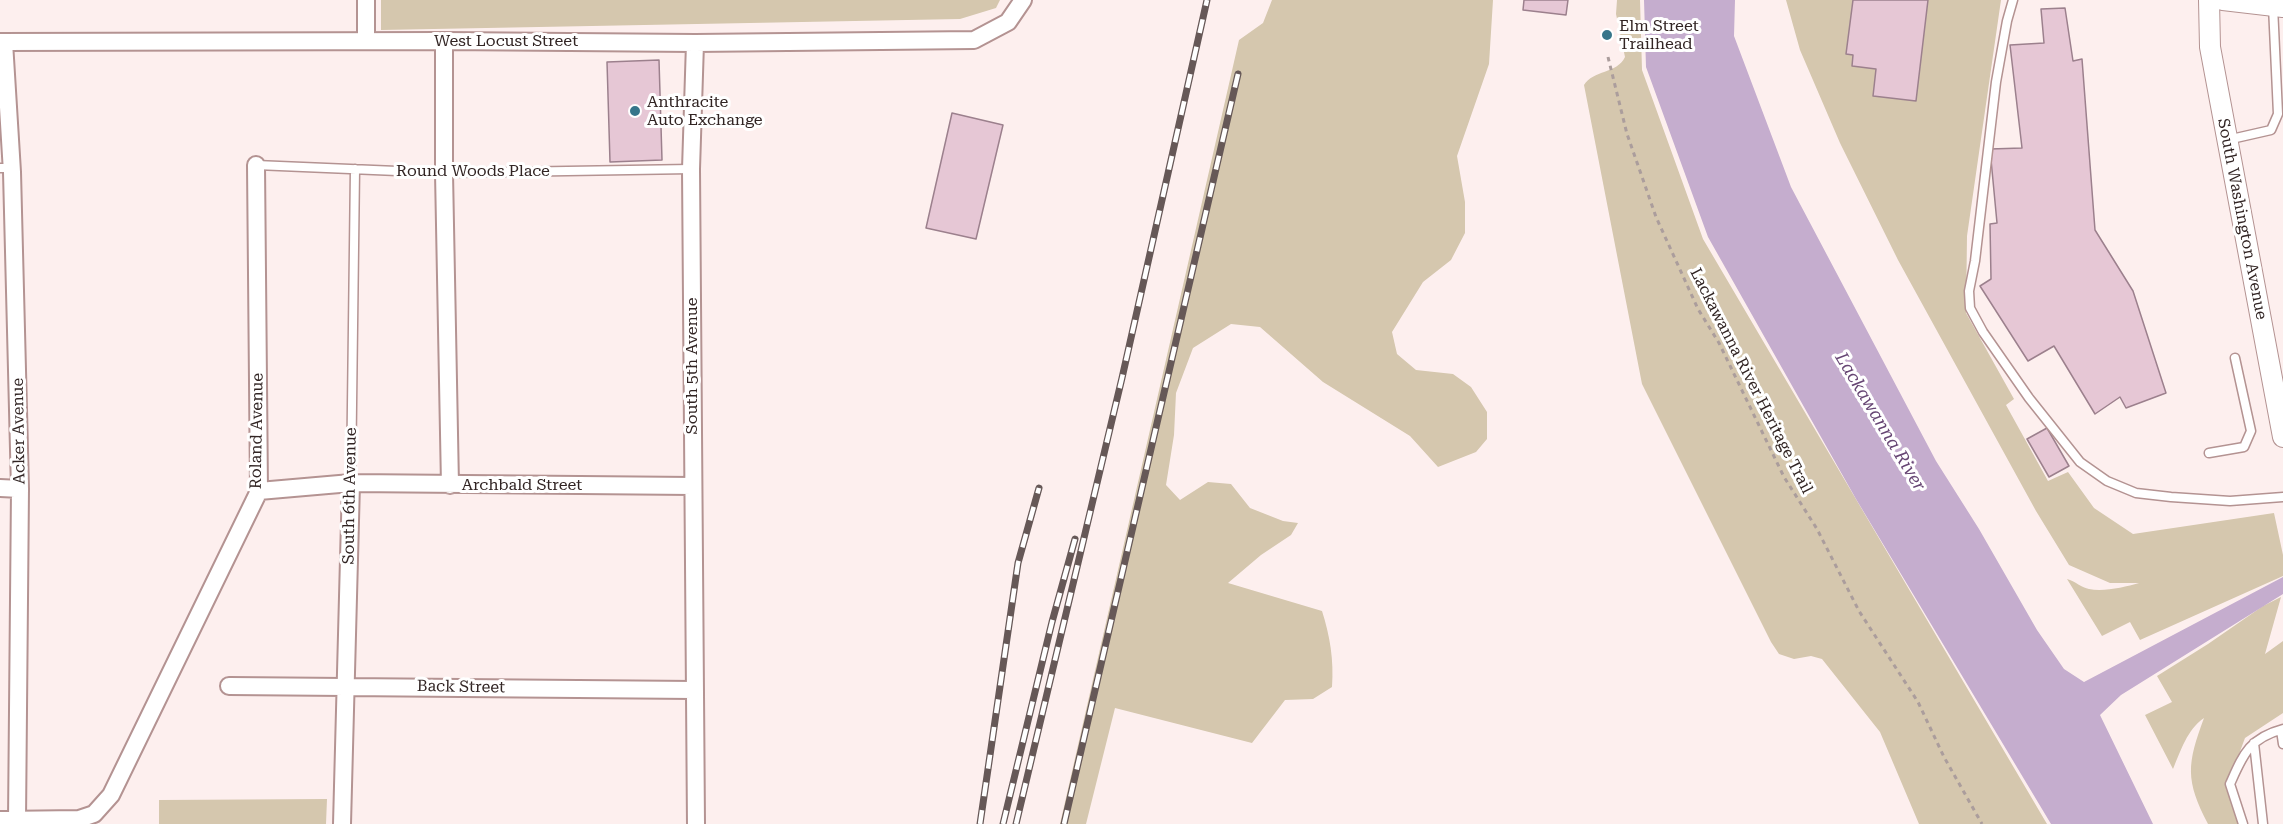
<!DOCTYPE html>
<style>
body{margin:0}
canvas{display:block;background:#fdefee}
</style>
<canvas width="2283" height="824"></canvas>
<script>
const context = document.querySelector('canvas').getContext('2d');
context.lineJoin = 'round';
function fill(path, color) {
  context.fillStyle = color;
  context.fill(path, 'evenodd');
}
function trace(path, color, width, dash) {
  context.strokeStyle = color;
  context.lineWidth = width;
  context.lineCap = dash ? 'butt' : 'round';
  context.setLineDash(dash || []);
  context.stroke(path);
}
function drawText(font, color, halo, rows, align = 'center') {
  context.font = font + ' "Roboto Serif",serif';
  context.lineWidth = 6;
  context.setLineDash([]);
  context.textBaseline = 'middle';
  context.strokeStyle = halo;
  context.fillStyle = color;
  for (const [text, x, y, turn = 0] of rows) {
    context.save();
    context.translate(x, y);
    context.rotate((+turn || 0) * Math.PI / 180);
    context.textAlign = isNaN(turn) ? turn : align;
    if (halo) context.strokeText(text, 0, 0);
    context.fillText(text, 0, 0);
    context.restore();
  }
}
const green = new Path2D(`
 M381 0H1000L996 8 960 19 381 30Z
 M1272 0H1493L1489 64 1457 156 1465 202V233L1451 260 1423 282 1392 332 1397 354 1416 370 1453 374 1471 387 1487 412V439L1476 452 1438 467 1410 436 1323 382 1260 327 1231 324 1193 348 1176 393 1174 435 1166 485 1180 500 1208 482 1231 484 1250 508 1283 521 1298 523 1291 535 1261 555 1228 583 1322 611C1330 636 1334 660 1332 687L1313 699 1285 700 1252 743 1115 708 1086 824H1060L1239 40 1263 23Z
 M1617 0H1640L1642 70 1703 239 2047 824H1919L1880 732 1822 659 1811 656 1794 659 1779 654 1771 642 1642 384 1584 85C1593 70 1617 74 1625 57L1616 14Z
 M1786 0H2001L1967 236 1966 313 2014 399 2006 405 2048 481 2068 472 2094 508 2133 534 2274 513 2283 555V576L2140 640 2130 622 2102 636 2067 579C2075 581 2082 588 2089 589 2104 592 2125 587 2139 583H2110L2069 565 2036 511 1898 260 1840 143 1800 50Z
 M2281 597 2265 654 2283 641V713L2245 738 2226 789 2242 824H2208C2185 780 2187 764 2204 718 2187 730 2181 750 2173 769L2145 715 2172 702 2157 676 2208 644 2263 606Z
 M327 799 326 824H159V800Z`);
const water = new Path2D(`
 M1644 0H1735L1734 36 1791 187 1936 461 1979 529 2037 630 2064 669 2084 682 2283 577V594L2121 695 2100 715 2153 824H2051L1856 499 1708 237 1646 67Z`);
const building = new Path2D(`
 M1524 0H1568L1566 15 1523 10Z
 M1853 0H1928L1916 101 1873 96 1876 69 1852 66 1853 55 1846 54Z
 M2065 8 2073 61 2082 59 2095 230 2133 291 2166 393 2126 408 2120 397 2095 414 2054 346 2028 361 1980 286 1991 279 1990 224 1997 223 1990 149 2022 148 2010 45 2044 43 2041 9Z
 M659 60 662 160 610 162 607 62Z
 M952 113 1003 125 976 239 926 228Z
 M2047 428 2069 466 2049 477 2027 439Z`);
const path = new Path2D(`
 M1608 57 1627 134 1656 217 1698 309 1719 343 1784 477 1817 529 1859 611 1918 702 1944 757 1982 824`);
const service = new Path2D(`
 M2013 0 2007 21 1996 82 1975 261 1969 291 1970 308 1983 332 2029 398 2080 462 2107 481 2136 493 2171 497 2230 501 2283 497
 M2227 140 2271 130 2278 114 2273 6
 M256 165 444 173 691 169
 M0 168H12
 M2209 453 2244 447 2251 431 2235 358
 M351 483 355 169
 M2281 730 2283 744
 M2254 743 2263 824
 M2243 824 2230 784C2243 755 2249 738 2283 729`);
const minor = new Path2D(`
 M366 0V41
 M444 41V173L450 485
 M0 42 444 41 695 43 974 40 1008 22 1023 0
 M4 42 12 172 20 489 17 820
 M695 43 691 169 696 824
 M0 488 20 489
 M259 491 351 483 693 486
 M229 686 694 690
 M0 820 79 819 94 814 111 795 259 491 256 165
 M342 824 351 483`);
const tertiary = new Path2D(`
 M2209 0 2210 47 2283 437
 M2223 0 2283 7`);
const rail = new Path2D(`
 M980 824 1018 563 1039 488
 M1003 824 1052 622 1075 539
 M1016 824 1122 378 1207 0
 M1064 824 1238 74`);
const markers = [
 [1607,35,6,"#36758a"],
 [635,111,6,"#36758a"]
];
const poiNames = [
 ["Elm Street",1619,26],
 ["Trailhead",1619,44],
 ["Anthracite",647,102],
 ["Auto Exchange",647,120]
];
const streetNames = [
 ["West Locust Street",506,41],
 ["Round Woods Place",473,171],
 ["South Washington Avenue",2242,219,79],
 ["South 5th Avenue",692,366,-90],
 ["Lackawanna River Heritage Trail",1751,381,63],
 ["Acker Avenue",19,431,-91],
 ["Roland Avenue",257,431,-89],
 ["Archbald Street",522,485],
 ["South 6th Avenue",350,496,-89],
 ["Back Street",461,687,1]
];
const waterNames = [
 ["Lackawanna River",1880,422,59]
];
fill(green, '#d5c7ae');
fill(water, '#c5adce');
fill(building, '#e6c7d5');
trace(building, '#9c808d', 1.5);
trace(service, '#b49392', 11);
trace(minor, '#b49392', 20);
trace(tertiary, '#b49392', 22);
trace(path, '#ab9d9c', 3, [4.5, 4.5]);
trace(service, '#fff', 8);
trace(minor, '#fff', 16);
trace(tertiary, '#fff', 20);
trace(rail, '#665857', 7);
trace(rail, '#fff', 4.5, [14]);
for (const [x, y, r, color] of markers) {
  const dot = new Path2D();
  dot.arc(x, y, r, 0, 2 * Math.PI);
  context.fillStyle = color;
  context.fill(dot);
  trace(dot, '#fff', 2);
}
drawText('16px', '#312423', '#fff', poiNames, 'left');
drawText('16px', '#312423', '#fff', streetNames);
drawText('italic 18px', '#674674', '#fff', waterNames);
</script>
